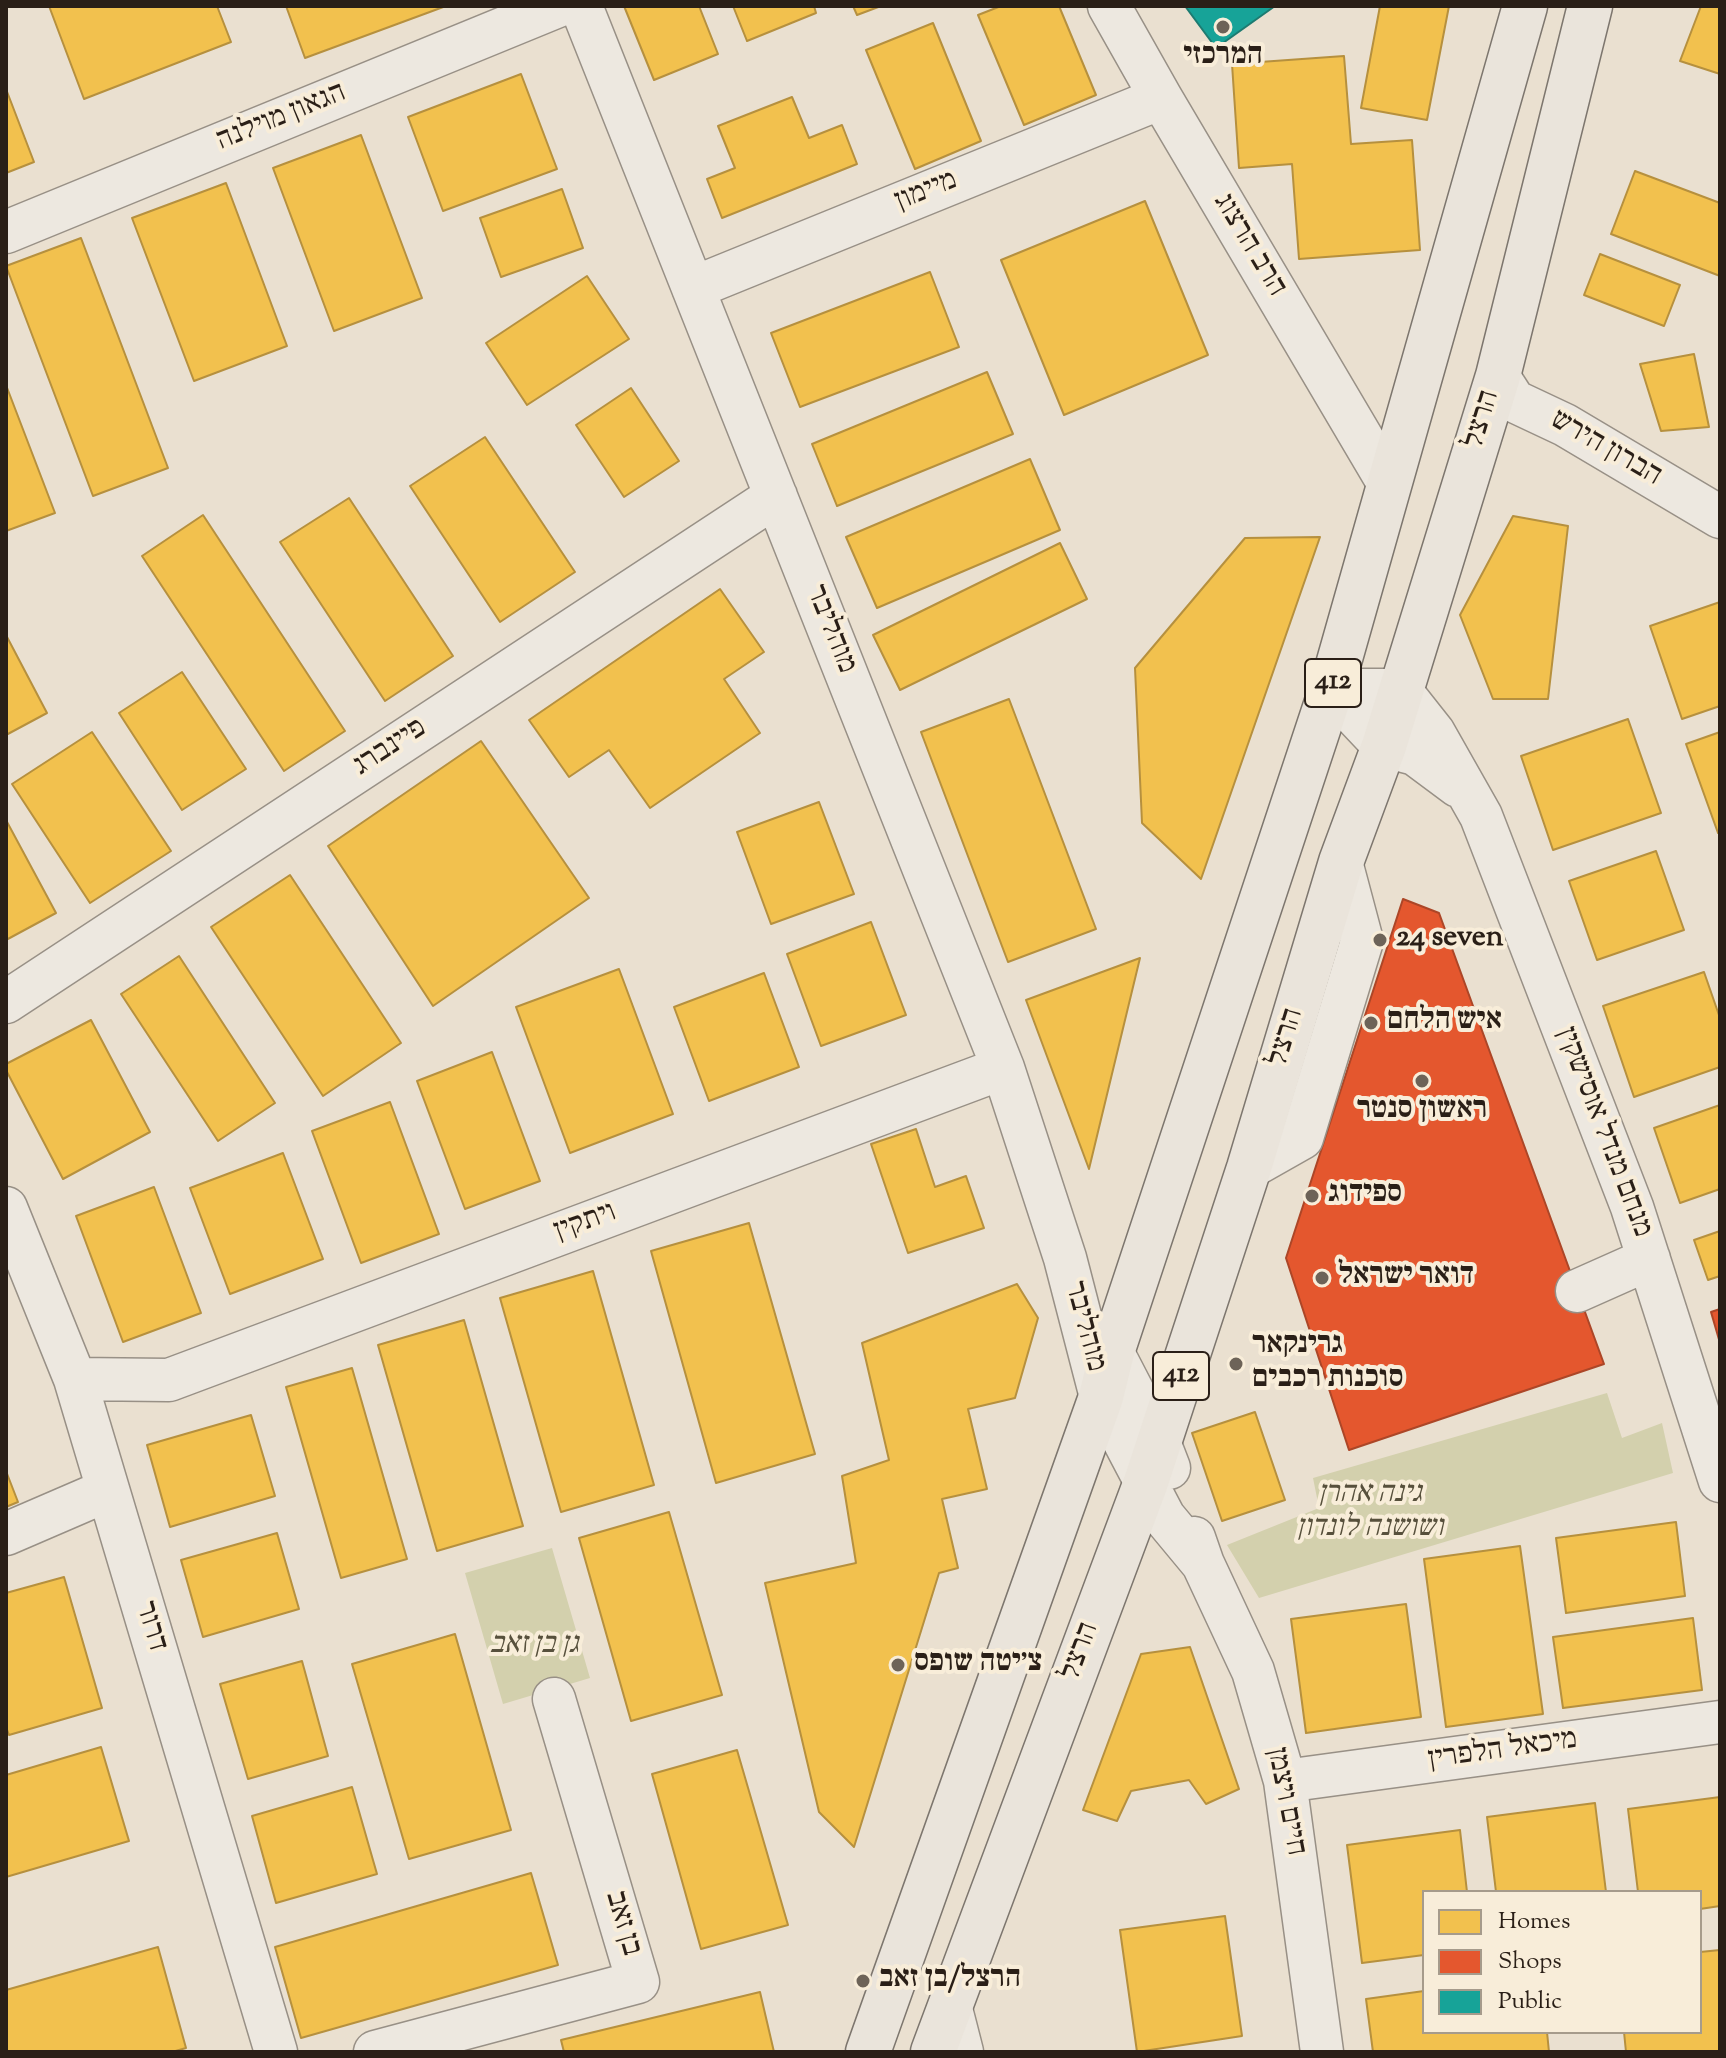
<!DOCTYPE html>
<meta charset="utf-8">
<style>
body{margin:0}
#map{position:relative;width:1726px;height:2058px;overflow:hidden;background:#eae0d0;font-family:"Sorts Mill Goudy",serif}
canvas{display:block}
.frame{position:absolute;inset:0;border:8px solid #2a1f17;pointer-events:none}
.legend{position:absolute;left:1422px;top:1890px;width:280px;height:144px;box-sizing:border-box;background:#f8edd9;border:2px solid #a69b8b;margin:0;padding:10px 14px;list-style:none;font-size:24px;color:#2a1f17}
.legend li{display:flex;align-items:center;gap:16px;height:40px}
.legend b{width:40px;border:2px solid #a69b8b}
</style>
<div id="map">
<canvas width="1726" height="2058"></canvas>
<div class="frame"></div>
<ul class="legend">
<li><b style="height:22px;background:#f2c14e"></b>Homes</li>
<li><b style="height:22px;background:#e4572e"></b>Shops</li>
<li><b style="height:22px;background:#17a398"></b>Public</li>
</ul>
</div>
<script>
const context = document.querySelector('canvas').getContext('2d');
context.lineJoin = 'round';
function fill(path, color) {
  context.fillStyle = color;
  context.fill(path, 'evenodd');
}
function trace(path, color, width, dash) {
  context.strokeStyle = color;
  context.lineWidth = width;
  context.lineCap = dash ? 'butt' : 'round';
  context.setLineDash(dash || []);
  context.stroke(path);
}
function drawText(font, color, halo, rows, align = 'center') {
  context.font = font + ' "Sorts Mill Goudy","Frank Ruhl Libre",serif';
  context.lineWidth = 8;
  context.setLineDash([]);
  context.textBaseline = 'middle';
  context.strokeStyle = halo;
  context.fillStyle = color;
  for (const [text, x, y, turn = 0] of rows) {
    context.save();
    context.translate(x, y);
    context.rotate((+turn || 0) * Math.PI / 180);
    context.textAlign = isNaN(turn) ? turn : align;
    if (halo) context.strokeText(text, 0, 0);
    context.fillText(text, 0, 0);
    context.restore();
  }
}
const green = new Path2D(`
 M1607 1393 1622 1438 1662 1423 1673 1473 1259 1598 1227 1545 1319 1508 1313 1478Z
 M552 1548 590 1678 503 1704 465 1573Z`);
const homes = new Path2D(`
 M49 6H217L231 42 84 99Z
 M286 6H446L305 58Z
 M624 6H699L718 54 654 80Z
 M733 6H814L816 13 747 41Z
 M853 6H881L857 15Z
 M1001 6H1059L1096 95 1024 125 978 15Z
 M1380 6H1449L1427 120 1361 108Z
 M1701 6H1720V74L1680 61Z
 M933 23 981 141 915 169 866 50Z
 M1344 56 1351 144 1412 140 1420 250 1299 259 1292 164 1239 168 1232 64Z
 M521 74 557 169 443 211 408 117Z
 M6 89 34 162 6 173Z
 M792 97 809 138 842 125 857 164 722 218 707 179 735 168 718 126Z
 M361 135 422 298 334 331 273 168Z
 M1635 171 1720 203V276L1611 234Z
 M226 183 287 346 194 381 132 218Z
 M562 189 583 248 501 277 480 218Z
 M1145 201 1208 355 1064 415 1001 260Z
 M81 238 168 468 93 496 6 266Z
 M1600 254 1680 285 1664 326 1584 295Z
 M930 272 959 347 800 407 771 333Z
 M587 276 629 339 527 405 486 343Z
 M1694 354 1709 427 1661 431 1640 364Z
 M987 372 1013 434 837 506 812 444Z
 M6 385 55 513 6 531Z
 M631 388 679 461 624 497 576 425Z
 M485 437 575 572 500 622 410 486Z
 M1030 459 1060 530 877 608 846 537Z
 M349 498 453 656 385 701 280 542Z
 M203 515 345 731 284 771 142 556Z
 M1513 516 1568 526 1548 699H1493L1460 615Z
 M1320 537 1201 879 1142 823 1135 668 1245 538Z
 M1060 543 1087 599 900 690 873 635Z
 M720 589 764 652 724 679 760 733 650 808 609 750 569 777 529 720Z
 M1720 602V706L1682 719 1650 626Z
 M6 635 47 713 6 735Z
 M182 672 246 769 182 810 119 713Z
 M1009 699 1096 929 1008 962 921 732Z
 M1628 719 1661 813 1553 850 1521 756Z
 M92 732 171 851 90 903 12 784Z
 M1720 732V832L1718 833 1686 744Z
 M481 741 589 898 433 1006 328 846Z
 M819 802 854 894 771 924 737 832Z
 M6 820 56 913 6 940Z
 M1656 851 1684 930 1597 960 1569 881Z
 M290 875 401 1043 323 1096 211 927Z
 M871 922 906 1015 821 1046 787 954Z
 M179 956 275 1103 218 1141 121 994Z
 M1140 958 1089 1169 1026 1000Z
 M619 969 673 1114 570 1153 516 1007Z
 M1704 972 1720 1018V1067L1634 1097 1603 1006Z
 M764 973 799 1067 709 1101 674 1007Z
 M91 1020 150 1132 63 1179 6 1070V1064Z
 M492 1052 540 1181 465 1209 417 1081Z
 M390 1102 439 1234 361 1263 312 1131Z
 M1720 1105V1189L1680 1203 1654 1128Z
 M916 1129 935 1187 966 1176 984 1228 908 1253 871 1144Z
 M283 1153 323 1259 230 1294 190 1188Z
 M154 1187 201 1313 123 1342 76 1216Z
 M749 1223 815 1454 716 1483 651 1251Z
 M1720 1231V1276L1708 1280 1694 1240Z
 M593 1271 654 1485 561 1512 500 1298Z
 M1017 1284 1038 1318 1015 1398 968 1409 987 1489 942 1499 958 1568 939 1573 854 1847 819 1812 765 1583 856 1563 842 1476 889 1460 862 1343Z
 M464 1320 523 1526 437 1551 378 1345Z
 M352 1368 407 1559 341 1578 286 1387Z
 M1255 1412 1285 1500 1222 1521 1192 1433Z
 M251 1415 275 1496 170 1527 147 1445Z
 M6 1471 18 1502 6 1507Z
 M669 1512 722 1695 631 1721 579 1538Z
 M1676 1522 1685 1596 1566 1613 1556 1538Z
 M277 1533 299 1609 203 1637 181 1560Z
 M1520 1546 1543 1714 1446 1727 1424 1559Z
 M64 1577 102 1708 9 1735 6 1727V1593Z
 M1406 1604 1421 1717 1306 1733 1291 1619Z
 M1693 1618 1702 1690 1563 1708 1553 1637Z
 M455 1634 511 1830 409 1859 352 1664Z
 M1190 1647 1239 1789 1206 1804 1189 1780 1131 1791 1117 1821 1083 1810 1141 1654Z
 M302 1661 328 1756 248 1779 220 1684Z
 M101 1747 129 1841 6 1877V1775Z
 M737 1750 788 1925 701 1949 652 1774Z
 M352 1787 377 1874 276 1903 252 1816Z
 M1720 1797V1906L1700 1909V1892H1638L1628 1809Z
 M1595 1803 1606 1892H1496L1487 1817Z
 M1460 1830 1467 1892H1424V1955L1362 1963 1347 1845Z
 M531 1873 558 1965 301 2038 275 1947Z
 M1225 1916 1242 2036 1137 2052 1120 1930Z
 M158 1947 186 2048 172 2052H6V1990Z
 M1720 1950V2052H1626L1624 2032H1700V1952Z
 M1424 1991V2032H1547L1549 2052H1373L1366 1999Z
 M760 1992 774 2052H564L561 2040Z`);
const shops = new Path2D(`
 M1403 899 1439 913 1604 1364 1349 1450 1286 1258Z
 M1720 1309V1343L1711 1312Z`);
const public = new Path2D(`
 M1185 6H1275L1216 48Z`);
const minor = new Path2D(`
 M581 6 1003 1068 1065 1258 1101 1397 1164 1517 1203 1564
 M1109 6 1161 98 1389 484
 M6 232 558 6
 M693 288 1161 98
 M1498 376 1514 401 1565 425 1720 517
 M1331 690H1400L1434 733 1481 816 1632 1207 1720 1481
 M1331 690 1384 746 1415 754 1458 786
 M6 1002 776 496
 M1249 1168 1302 1138 1362 941 1341 862
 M6 1208 75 1379 276 2052
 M1577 1291 1649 1259
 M1103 1334 1159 1442 1169 1468
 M75 1379 169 1380 1003 1068
 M6 1534 108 1490
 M1194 1538 1203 1564 1253 1671 1285 1781 1322 2052
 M1285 1781 1720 1722
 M950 2005 962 2052
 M375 2052 638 1982 554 1699`);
const major = new Path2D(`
 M868 2052 1101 1397 1112 1352 1331 690 1525 6
 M933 2052 1146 1482 1249 1168 1341 862 1384 746 1498 376 1590 6`);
const markers = [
 [1223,27,8,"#6d6358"],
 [1380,940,8,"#6d6358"],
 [1371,1023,8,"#6d6358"],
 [1422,1081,8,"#6d6358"],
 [1312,1196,8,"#6d6358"],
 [1322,1278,8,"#6d6358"],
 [1236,1364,8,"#6d6358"],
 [898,1665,8,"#6d6358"],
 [863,1981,8,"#6d6358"]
];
const shields = [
 [1333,683,56],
 [1181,1376,56]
];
const shieldNames = [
 ["412",1333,683],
 ["412",1181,1376]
];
const poiNames = [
 ["המרכזי",1223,58,"center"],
 ["24 seven",1396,940],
 ["איש הלחם",1387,1023],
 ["ראשון סנטר",1422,1112,"center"],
 ["ספידוג",1328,1196],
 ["דואר ישראל",1338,1278],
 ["גרינקאר",1252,1347],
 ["סוכנות רכבים",1252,1381],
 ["צ׳יטה שופס",914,1665],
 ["הרצל/בן זאב",879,1981]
];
const streetNames = [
 ["הגאון מוילנה",282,119,-22],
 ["מיימון",927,193,-22],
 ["הרב הרצוג",1248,246,59],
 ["הרצל",1484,420,-73],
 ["הברון הירש",1605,450,30],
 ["מוהליבר",829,630,68],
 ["פיינברג",391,749,-33],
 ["הרצל",1288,1038,-73],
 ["מנחם מנדל אוסישקין",1602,1133,69],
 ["ויתקין",586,1224,-20],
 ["מוהליבר",1083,1327,75],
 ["דרור",149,1627,73],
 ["הרצל",1082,1652,-70],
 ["מיכאל הלפרין",1503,1752,-8],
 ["חיים ויצמן",1284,1802,79],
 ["בן זאב",621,1924,74]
];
const parkNames = [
 ["גינה אהרן",1370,1496],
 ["ושושנה לונדון",1370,1530],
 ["גן בן זאב",534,1647]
];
fill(green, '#d3d0ad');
fill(homes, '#f2c14e');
trace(homes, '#b6903e', 2);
fill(shops, '#e4572e');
trace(shops, '#ac4627', 2);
fill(public, '#17a398');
trace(public, '#1d7b71', 2);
trace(minor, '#989086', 45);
trace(major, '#7d766e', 47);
trace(minor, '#ede8e0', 42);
trace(major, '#eae4db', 44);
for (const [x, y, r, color] of markers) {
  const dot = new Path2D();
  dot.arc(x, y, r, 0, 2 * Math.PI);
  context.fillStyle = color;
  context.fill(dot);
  trace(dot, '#f8edd9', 3);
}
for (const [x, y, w] of shields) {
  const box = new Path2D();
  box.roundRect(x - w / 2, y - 24, w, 48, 6);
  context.fillStyle = '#f8edd9';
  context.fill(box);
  trace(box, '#2a1f17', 2);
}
drawText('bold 28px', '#2a1f17', null, shieldNames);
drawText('bold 30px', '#2a1f17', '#f8edd9', poiNames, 'left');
drawText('30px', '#2a1f17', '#f8edd9', streetNames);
drawText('italic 30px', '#57503c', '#f8edd9', parkNames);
</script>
